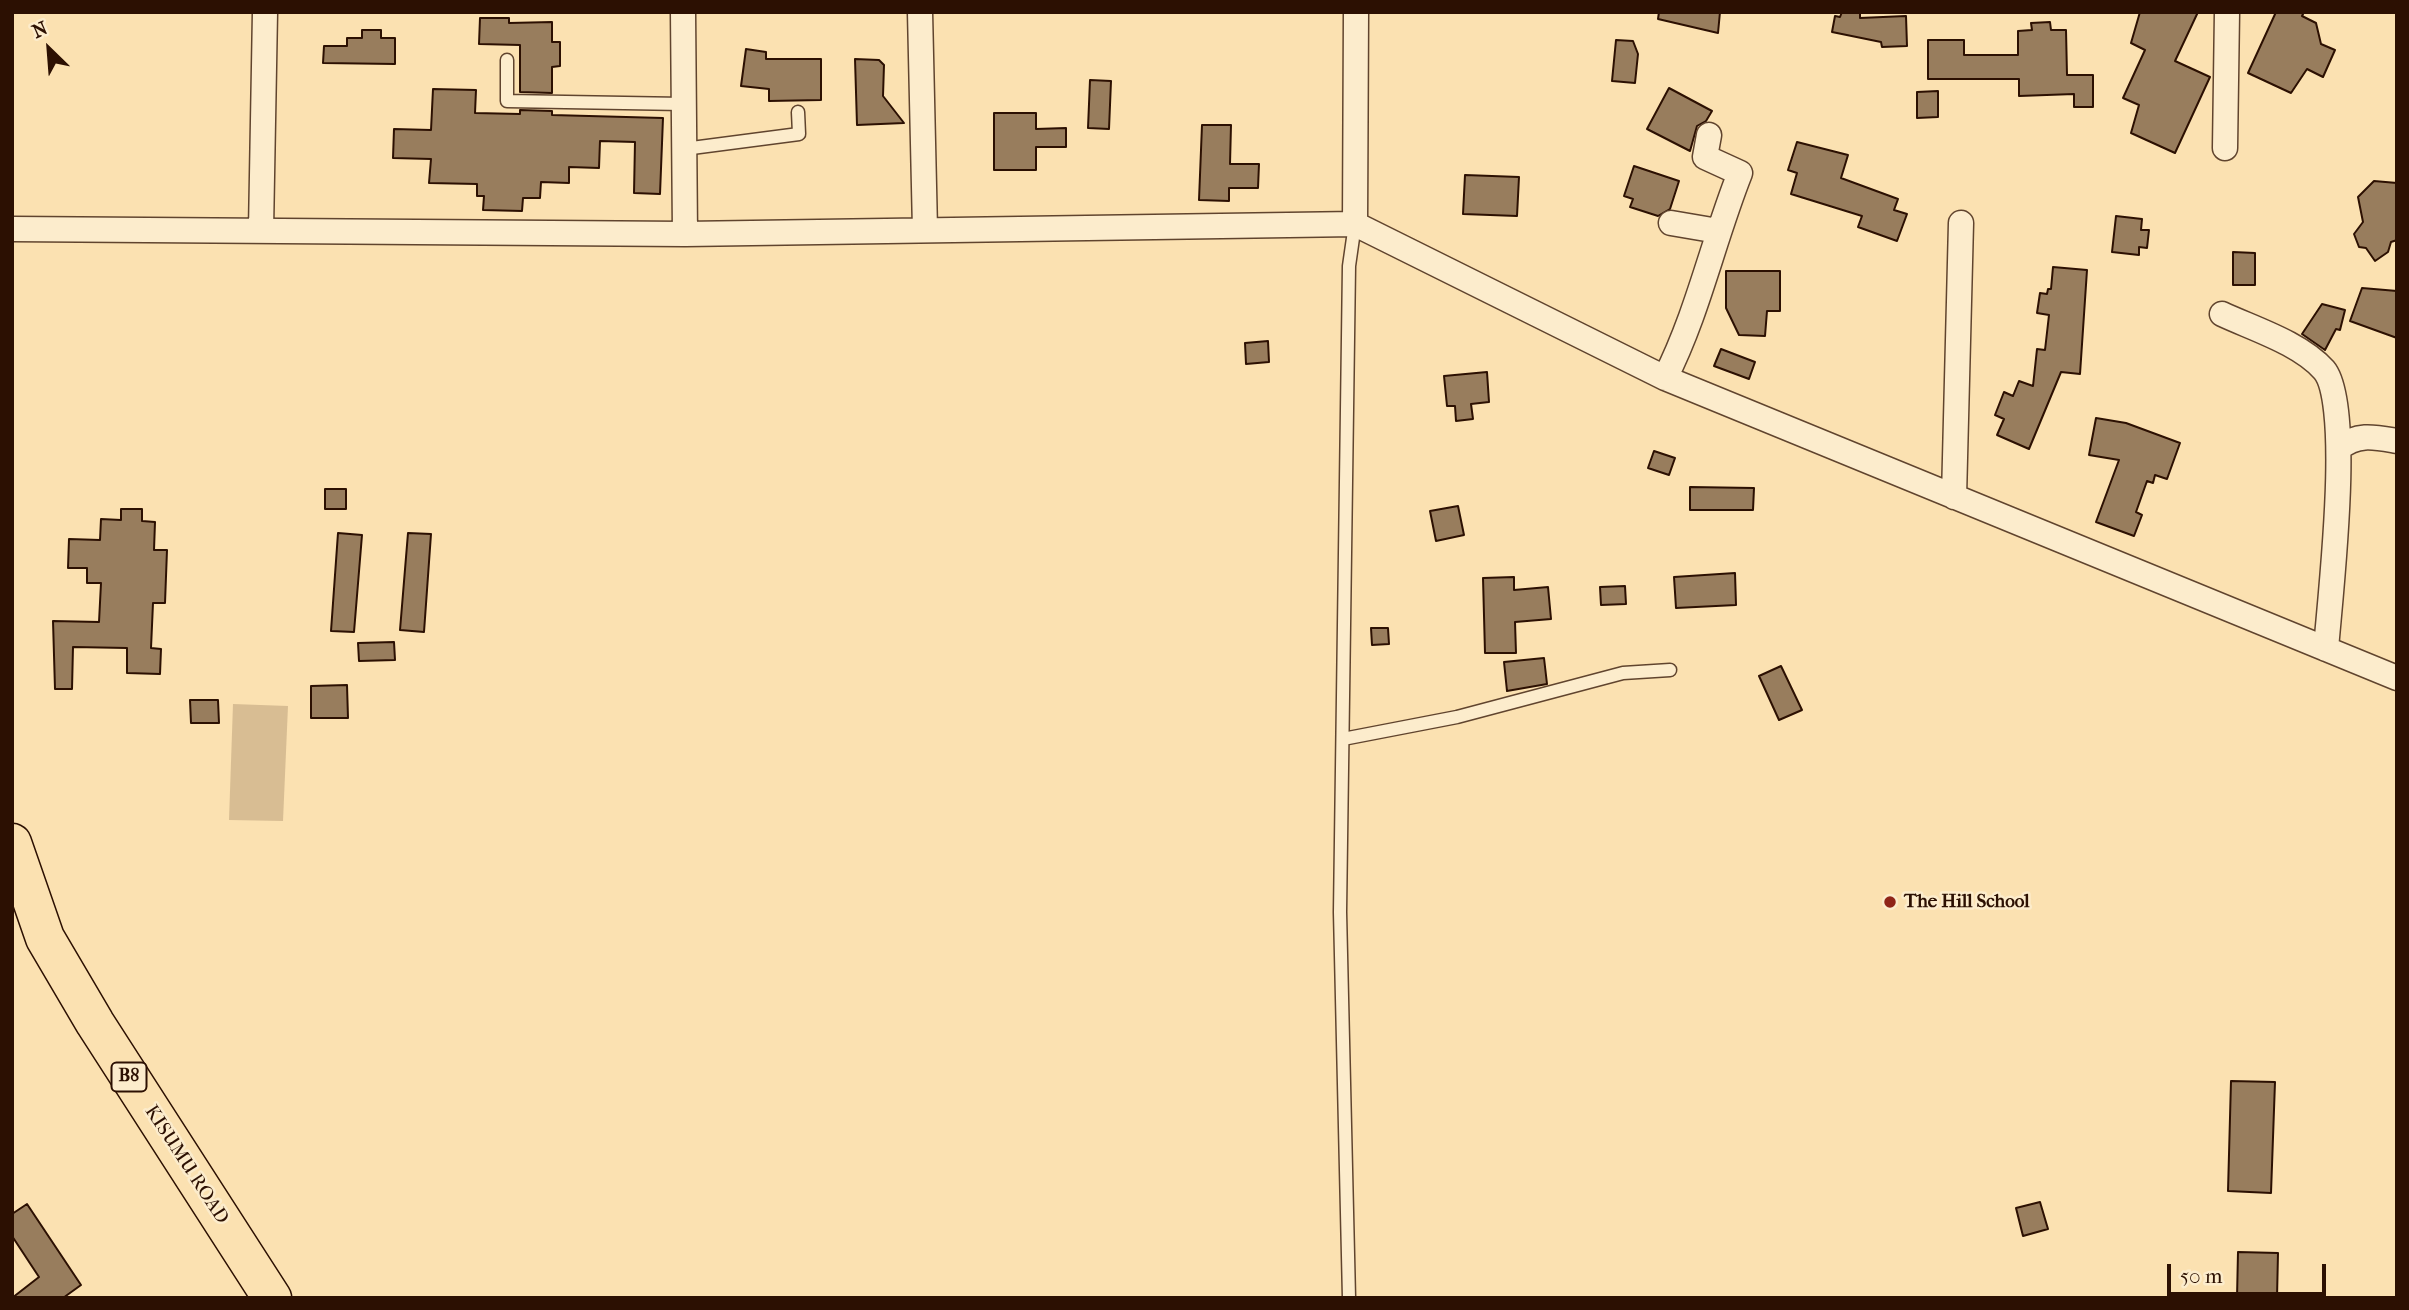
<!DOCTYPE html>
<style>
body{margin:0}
#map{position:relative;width:2409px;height:1310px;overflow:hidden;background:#fbe1b1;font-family:"IM FELL French Canon",serif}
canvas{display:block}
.frame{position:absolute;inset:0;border:14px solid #2c1002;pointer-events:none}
.north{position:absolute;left:14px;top:14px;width:70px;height:70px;-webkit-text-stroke:5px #fceccc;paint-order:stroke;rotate:335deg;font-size:19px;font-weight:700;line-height:28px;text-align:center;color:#2c1002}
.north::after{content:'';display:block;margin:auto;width:24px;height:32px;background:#2c1002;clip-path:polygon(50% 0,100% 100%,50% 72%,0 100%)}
.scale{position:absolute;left:2167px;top:1264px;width:159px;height:32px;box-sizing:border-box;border:4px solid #2c1002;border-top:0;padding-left:9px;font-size:21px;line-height:24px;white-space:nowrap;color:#2c1002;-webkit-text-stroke:5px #fceccc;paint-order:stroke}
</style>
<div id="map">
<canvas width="2409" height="1310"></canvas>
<div class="frame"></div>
<div class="north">N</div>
<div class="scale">50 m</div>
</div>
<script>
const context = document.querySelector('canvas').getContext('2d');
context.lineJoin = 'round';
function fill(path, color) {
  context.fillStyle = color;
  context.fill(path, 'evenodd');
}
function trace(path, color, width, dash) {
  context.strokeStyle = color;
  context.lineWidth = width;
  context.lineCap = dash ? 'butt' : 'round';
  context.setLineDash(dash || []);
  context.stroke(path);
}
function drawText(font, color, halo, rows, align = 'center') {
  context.font = font + ' "IM FELL French Canon",serif';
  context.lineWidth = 5;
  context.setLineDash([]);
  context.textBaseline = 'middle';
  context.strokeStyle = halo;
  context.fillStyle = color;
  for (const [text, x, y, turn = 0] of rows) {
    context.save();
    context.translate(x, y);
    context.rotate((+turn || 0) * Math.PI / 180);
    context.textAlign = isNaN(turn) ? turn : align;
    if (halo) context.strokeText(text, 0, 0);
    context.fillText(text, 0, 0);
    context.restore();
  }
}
const green = new Path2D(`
 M233 704 288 706 283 821 229 820Z`);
const building = new Path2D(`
 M1659 12H1720L1718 33 1658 19Z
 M1842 12H1860V18L1906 16 1907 46 1882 47 1881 42 1832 32 1835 16 1840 17Z
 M2140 12H2198L2175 61 2210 77 2175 153 2131 133 2139 105 2123 98 2145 50 2131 43Z
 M2276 12H2304L2302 16 2316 23 2321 44 2335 50 2323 77 2307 69 2291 93 2248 73Z
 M480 18H509V23L552 22V42H560V66L552 67V93L520 92V45L479 44Z
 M2050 22 2051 30H2066L2067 75H2093V107H2074V94L2019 96V79H1928V40H1964V55H2018V31L2032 30 2031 23Z
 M362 30H381V38H395V64L323 63 324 46H347V38H362Z
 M1616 40 1633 41 1638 54 1635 83 1612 81Z
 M746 49 766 52V59H821V100L769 101V89L741 86Z
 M855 59 879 60 884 65 883 96 904 123 857 125Z
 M1090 80 1111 81 1109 129 1088 128Z
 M1669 88 1712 111 1706 121 1697 126 1690 151 1647 129Z
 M433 89 476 90 475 113 520 114V110L552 111V115L663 118 660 194 634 193 635 142 600 141 599 168 569 167V183L541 182 540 198H523L522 211 483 210 484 196H477V184L429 183 431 159 393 158 394 129 431 130Z
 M1938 91V117L1917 118V92Z
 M994 113H1036V129L1066 128V147H1036V170H994Z
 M1202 125H1231L1230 164H1259L1258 188H1229V201L1199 200Z
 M1797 142 1848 155 1841 178 1898 199 1894 210 1907 214 1897 241 1858 227 1862 216 1791 194 1797 173 1788 170Z
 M1634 166 1679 181 1670 209 1658 216 1630 207 1633 199 1624 196Z
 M1465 175 1519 177 1517 216 1463 214Z
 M2374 181 2397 183V240L2391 242 2388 252 2375 261 2366 248 2359 247 2354 234 2363 222 2358 197Z
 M2116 216 2142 219 2141 230H2149L2147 248 2139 247V255L2112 252Z
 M2233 252 2255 253V285H2233Z
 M2053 267 2087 270 2080 374 2061 372 2029 449 1997 435 2004 419 1995 415 2004 392 2013 396 2019 381 2033 386 2037 349 2045 350 2049 315 2037 313 2040 293 2047 294 2048 289H2051Z
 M1726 271H1780V311H1767L1765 336 1739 335 1726 308Z
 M2362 288 2397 291V338L2350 321Z
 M2322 304 2345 310 2340 330 2336 329 2325 350 2302 334Z
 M1268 341 1269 362 1246 364 1245 343Z
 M1721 349 1755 362 1749 379 1714 366Z
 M1487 372 1489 402 1471 404 1473 419 1456 421 1455 406H1447L1444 376Z
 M2096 418 2126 423 2180 443 2167 479 2155 475 2153 483 2147 481 2136 512 2142 515 2134 536 2096 522 2119 460 2089 455Z
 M1654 451 1675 458 1669 475 1648 468Z
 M1690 487 1754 488 1753 510H1690Z
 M325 489H346V509H325Z
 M1458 506 1464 535 1436 541 1430 511Z
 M121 509H142V521L155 522 154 550H167L165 603H153L151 648 161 649 160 674 127 673V648L73 647 72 689H55L53 621 99 622 101 583H87V568H68L69 539 100 540 101 519 121 520Z
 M338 533 362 535 354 632 331 631Z
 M408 533 431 534 424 632 400 630Z
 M1735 573 1736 605 1676 608 1674 577Z
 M1514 577V590L1548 587 1551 619 1515 622 1516 653H1485L1483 578Z
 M1625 586 1626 604 1601 605 1600 587Z
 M1371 628H1388L1389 644 1372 645Z
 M394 642 395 660 359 661 358 643Z
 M1544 658 1547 684 1507 691 1504 662Z
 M1781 666 1802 710 1779 720 1759 676Z
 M347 685 348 718H311V686Z
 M190 700H218L219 723H191Z
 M2231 1081 2275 1082 2271 1193 2228 1191Z
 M2040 1202 2048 1229 2023 1236 2016 1208Z
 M27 1204 81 1285 63 1298H12L39 1277 12 1236V1214Z
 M2238 1252 2278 1253 2277 1298H2237Z`);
const service = new Path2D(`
 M507 60V101L683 104
 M684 149 799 134 798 112
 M1343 739 1457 717 1623 673 1670 670
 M1349 1298 1340 912 1349 266 1355 224`);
const minor = new Path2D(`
 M683 12 685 234
 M920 12 925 230
 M2225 148 2227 12
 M1671 223 1718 231
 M1355 224 1356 12
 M12 229 685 234 1355 224 1665 378 2397 678
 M261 230 265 12
 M2222 314C2254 329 2300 343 2324 370 2353 404 2330 597 2326 649
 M1665 378C1698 313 1713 241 1740 173L1705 157 1709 135
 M2339 448C2358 433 2374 437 2397 441
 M1954 497 1961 223`);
const trunk = new Path2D(`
 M12 843 45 938 95 1023 272 1298`);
const markers = [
 [1890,902,7,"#8f2418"]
];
const shields = [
 [129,1077,35]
];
const shieldNames = [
 ["B8",129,1077]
];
const poiNames = [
 ["The Hill School",1904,902]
];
const streetNames = [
 ["KISUMU ROAD",186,1165,57]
];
fill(green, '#d8bd93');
fill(building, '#987d5d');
trace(building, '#2c1002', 2);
trace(service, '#60442e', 15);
trace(minor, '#60442e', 27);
trace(trunk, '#2c1002', 41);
trace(service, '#fceccc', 12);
trace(minor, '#fceccc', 24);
trace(trunk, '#fbe1b1', 38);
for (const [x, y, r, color] of markers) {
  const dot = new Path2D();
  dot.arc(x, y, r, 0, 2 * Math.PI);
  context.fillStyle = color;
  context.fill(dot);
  trace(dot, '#fceccc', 2.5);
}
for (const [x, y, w] of shields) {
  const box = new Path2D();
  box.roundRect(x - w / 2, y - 14.5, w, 29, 5);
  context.fillStyle = '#fceccc';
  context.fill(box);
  trace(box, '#2c1002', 2);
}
drawText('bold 18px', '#2c1002', null, shieldNames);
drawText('bold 19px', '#2c1002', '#fceccc', poiNames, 'left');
drawText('19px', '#2c1002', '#fceccc', streetNames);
</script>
